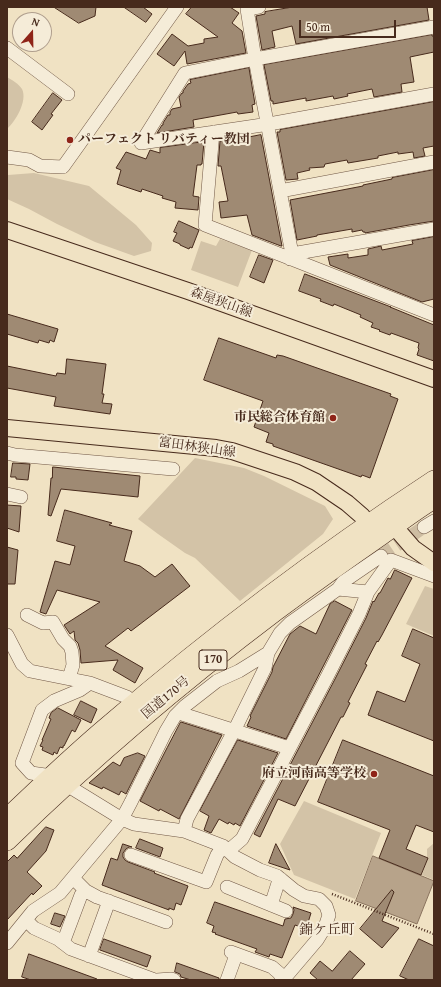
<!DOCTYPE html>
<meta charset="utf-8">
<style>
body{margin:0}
#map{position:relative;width:441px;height:987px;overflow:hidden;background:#f0e2c3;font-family:"Gentium Book Plus",serif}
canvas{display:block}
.frame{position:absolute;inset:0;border:8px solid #472a1c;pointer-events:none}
.north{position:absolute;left:12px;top:12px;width:40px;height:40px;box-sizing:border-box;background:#f5ecd8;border:1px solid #af9e8d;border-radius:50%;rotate:20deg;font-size:11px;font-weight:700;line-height:16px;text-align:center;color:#472a1c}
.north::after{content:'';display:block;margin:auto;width:14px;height:18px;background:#8f2418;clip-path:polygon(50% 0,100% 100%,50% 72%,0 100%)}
.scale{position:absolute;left:299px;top:20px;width:97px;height:18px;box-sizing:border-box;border:2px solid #472a1c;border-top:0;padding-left:5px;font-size:12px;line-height:14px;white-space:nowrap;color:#472a1c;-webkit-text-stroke:3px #f5ecd8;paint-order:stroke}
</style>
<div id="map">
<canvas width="441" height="987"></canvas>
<div class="frame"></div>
<div class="north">N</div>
<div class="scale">50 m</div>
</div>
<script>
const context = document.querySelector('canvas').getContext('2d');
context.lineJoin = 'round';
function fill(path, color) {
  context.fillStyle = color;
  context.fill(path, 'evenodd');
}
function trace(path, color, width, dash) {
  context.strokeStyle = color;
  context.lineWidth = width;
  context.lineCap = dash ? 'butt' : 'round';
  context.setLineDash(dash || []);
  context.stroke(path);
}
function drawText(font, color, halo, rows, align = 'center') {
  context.font = font + ' "Gentium Book Plus","Noto Serif JP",serif';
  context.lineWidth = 4;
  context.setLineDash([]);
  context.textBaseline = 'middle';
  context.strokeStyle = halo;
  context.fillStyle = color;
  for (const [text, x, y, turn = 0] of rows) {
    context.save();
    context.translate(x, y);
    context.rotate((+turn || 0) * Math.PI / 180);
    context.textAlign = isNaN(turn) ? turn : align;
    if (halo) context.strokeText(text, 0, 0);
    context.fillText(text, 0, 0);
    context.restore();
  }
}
const green = new Path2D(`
 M7 77C12 80 19 84 22 89 28 101 15 122 7 129Z
 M34 173 89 186 136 225 152 243 151 251 134 256 95 242 57 224 29 209 7 199V178L8 175Z
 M220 239 252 250 238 287 191 270 201 241 216 246Z
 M195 458 244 468 264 476 325 506 333 519 323 534 240 601 195 558 185 553 158 534 138 519Z
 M425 586 434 589V636L406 624Z
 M304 801 381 833 355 899 294 875 280 844Z
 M434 843V880L422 875 428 858 427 857V849Z`);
const water = new Path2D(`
 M373 856 434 881 417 924 356 901Z`);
const building = new Path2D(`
 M54 7H96L95 16 79 23Z
 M124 7H143L152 14 146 22Z
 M192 7H230L239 13 232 23 242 31 246 53 187 64 185 51 174 66 157 54 172 34 188 46 204 43V39L218 37 186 14Z
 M293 7H427L429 20 296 44 292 26 272 31 275 47 262 50 256 16 265 14V12Z
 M432 35V36H434V52L410 57 414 82 401 84 402 92 374 97 372 89 347 94 348 96 334 99 333 96 306 101V98L273 104V101H271L264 65Z
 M249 68 255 104 252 105 253 112 238 114 237 112 193 120 194 127 157 133 162 125H163V123L168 115H170V112L172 109 181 107 179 97 182 93H183V91L188 84 191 83 190 80Z
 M53 93 62 100 51 114 53 115 42 130 32 122Z
 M434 102V146L423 148 425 156 414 158 413 152 398 154V152L378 156V158L348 163 347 160 325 164 324 167 309 168 310 170 297 173 298 179 286 180 277 132H280V130Z
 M261 135 282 246H281L252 235 247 215 221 218 219 202 228 201 221 166H218L220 141 241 137 242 138Z
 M204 142 202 164H201V165H197L193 196 199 197 198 210 175 208 176 202 162 198 163 196 142 189 141 192 117 184 121 170 116 168 126 152 146 159 150 150 160 153V148Z
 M434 170V221L409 225 365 233V232H363L362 230 352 232V229L317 235V236L297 240 290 200 363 186V185L392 179V178Z
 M179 221 199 230 192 248 190 247 189 249 180 245V244L173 241 177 233 174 232Z
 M434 237V299L422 302 330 265 328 257 348 254V258L368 255V249L381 246 382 250 413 244 412 241Z
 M259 255 273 260 264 283 250 277Z
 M305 274 391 307H390L434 325V361L417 355 419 349 418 348 419 343 391 333 390 335 379 331 380 330 371 327 373 323 360 317 361 315 334 304 333 306 320 301 321 299 299 291Z
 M7 314 58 329 54 342 50 340 49 343 39 340 38 343 7 334Z
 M219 338 276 358 277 355 283 356 391 394 390 396 398 399 370 478 362 475 361 477 273 446V444L266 442 269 433 254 427 263 401 204 380Z
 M67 359 106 364 102 394H104L102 403 112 404 110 414 54 406 56 397 7 388V366L56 376 57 373 65 374Z
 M13 463 30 464 28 480 16 479V477H11Z
 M53 467 140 476 138 497 61 489 51 516 48 515 51 478H52Z
 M7 505 21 506 19 532 7 528Z
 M65 510 112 523 109 525 132 531 124 561 140 566 155 577 172 564 190 586 131 631 128 628 105 646 143 668 135 683 113 670 118 660 81 663 80 650 78 643 75 640 74 631 70 634 64 625 100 602 57 590 46 614 40 612 55 561 70 565 75 546 57 541Z
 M7 547 18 550 15 584H7Z
 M395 570 412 578 382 635 378 642 377 641 365 664 367 665 348 702 350 703 343 717H341L295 806 278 799 260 837 254 834 335 679 366 618 373 601 374 602 379 593H380L388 578 390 579Z
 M335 601 352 610 286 739 247 726 251 717 250 716 272 672 273 667 290 634 300 626 316 634 330 604Z
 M413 629 434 638V741L368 715 377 691 405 702 420 664 402 656Z
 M81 701 97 709 91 723 74 715Z
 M58 708 81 720 75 732 72 730 64 746H63V748L60 747 57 754 54 752 53 755 42 750 43 747 40 746 43 740H42L51 719 49 718 51 713Z
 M181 722 222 735 179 819 160 809 159 811 140 801 167 748Z
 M238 740 278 753 240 826 235 823 234 825 229 822 228 824 219 819 211 833 204 830 209 816 200 811Z
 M343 740 434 776V832L416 825 406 849 428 858 421 875 379 858 390 830 318 802Z
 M138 753 145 756 126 794 121 791 119 795 103 787 102 789 89 783 113 762 120 766 124 758Z
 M46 827 54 830 46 851 27 872 42 886 33 895 32 893 7 920V862L14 855 17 858Z
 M140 839 163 848 160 857 136 848Z
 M123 844 132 847H129L126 849 123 853V857L125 860 128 862 155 872 154 873 188 886 181 905 176 903 174 910 169 908V910L102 885 111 858 117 860Z
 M276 844 290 870 269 863Z
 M392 890 394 892 382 921 399 928 382 948 360 929Z
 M215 902 283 926 285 919 291 918 293 914 294 910 293 907 311 913 306 929 295 925 282 958 270 954 269 957 255 952 257 949 215 934 216 933 212 932 214 926 207 923Z
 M55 913 65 916 60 927 51 924Z
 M104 939 151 956 147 967 100 950Z
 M419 939 434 946V980H409L400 976Z
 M350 951 365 964 351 980H318L310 973 320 961 332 971Z
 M29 954 97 979V980H31L22 977Z
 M177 963 219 978V980H191L181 977 180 974 175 972Z`);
const minorTunnel = new Path2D(`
 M381 556 424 527`);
const path = new Path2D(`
 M332 894 434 934`);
const minor = new Path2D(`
 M259 7 247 9 255 59 292 254 290 259
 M434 27 255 59 185 73 141 143 269 124 434 94
 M7 48 68 94
 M213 132 205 225 434 315
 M7 157 29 160 40 166 63 167 177 7
 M280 191 434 162
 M292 254 434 229
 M7 453 15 455 173 469
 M7 494 21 497
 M424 527 434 521
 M338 589 368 592
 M27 615 43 623 53 622 63 639 70 646 72 652 73 665 69 678
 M7 635 22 664 30 671 90 683
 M133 704 127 697 90 683 80 690 54 701 42 710 22 763 31 773 52 776 122 819 134 824 184 831 223 846 235 857 260 870 277 876 294 890 304 896 319 899 326 906 329 915 325 927 317 940 283 980
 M179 713 289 748
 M184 831 187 819 235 729 265 668 268 653 280 633 290 623 338 589 343 582 381 556
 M228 851 242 839 328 675 359 614 368 592 391 560 434 576
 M131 855 206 882 217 855 223 846
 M73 878 86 891 97 897 166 922
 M227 887 286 911
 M271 905 278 883 281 879
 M26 920 34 928 58 939 71 949 155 980
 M7 943 33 911 60 893 122 819 131 802 166 731 175 716 185 706 217 681 239 671 268 653
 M63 943 81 895 86 891
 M231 952 272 967 279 973 283 980
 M89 956 109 901
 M157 980 171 979 174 980
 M227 980 236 955`);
const major = new Path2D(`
 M7 230 188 291 434 379
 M7 428 216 448 232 451 295 472 316 482 347 503 362 516 367 524
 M394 526 413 548 434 563`);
const highway = new Path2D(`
 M7 818C41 786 74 754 110 724 212 636 321 554 434 480
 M7 841C92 758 182 682 276 611 311 585 346 560 382 535 399 523 416 510 434 499`);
const markers = [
 [70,140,4,"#8f2418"],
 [333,418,4,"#8f2418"],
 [374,774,4,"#8f2418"]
];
const shields = [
 [213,660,28]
];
const shieldNames = [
 ["170",213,660]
];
const poiNames = [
 ["パーフェクト リバティー教団",78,140,"left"],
 ["市民総合体育館",325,418],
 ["府立河南高等学校",366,774]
];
const streetNames = [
 ["森屋狭山線",221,303,20],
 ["富田林狭山線",197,448,8],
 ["国道170号",166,698,-40]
];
const neighbourhoodNames = [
 ["錦ケ丘町",327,930]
];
fill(green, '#d3c3a7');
fill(water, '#b7a38a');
trace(water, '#8a735e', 1);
fill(building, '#9f8a73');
trace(building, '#472a1c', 1);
trace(minorTunnel, '#cebda2', 13, [13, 6]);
trace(minor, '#715846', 14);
trace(major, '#472a1c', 18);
trace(highway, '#472a1c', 20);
trace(path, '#472a1c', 2.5, [1, 2]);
trace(minor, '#f5ecd8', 13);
trace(major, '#f0e2c3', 16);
trace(highway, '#f0e2c3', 19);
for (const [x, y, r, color] of markers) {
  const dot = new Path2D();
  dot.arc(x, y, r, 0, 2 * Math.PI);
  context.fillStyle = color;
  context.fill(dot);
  trace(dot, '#f5ecd8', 1.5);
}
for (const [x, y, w] of shields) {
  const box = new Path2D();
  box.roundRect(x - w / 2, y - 10, w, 20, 3);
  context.fillStyle = '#f5ecd8';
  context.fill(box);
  trace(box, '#472a1c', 1);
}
drawText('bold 12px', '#472a1c', null, shieldNames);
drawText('bold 13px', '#472a1c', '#f5ecd8', poiNames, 'right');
drawText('13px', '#472a1c', '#f5ecd8', streetNames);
drawText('14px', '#472a1c', '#f5ecd8', neighbourhoodNames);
</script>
